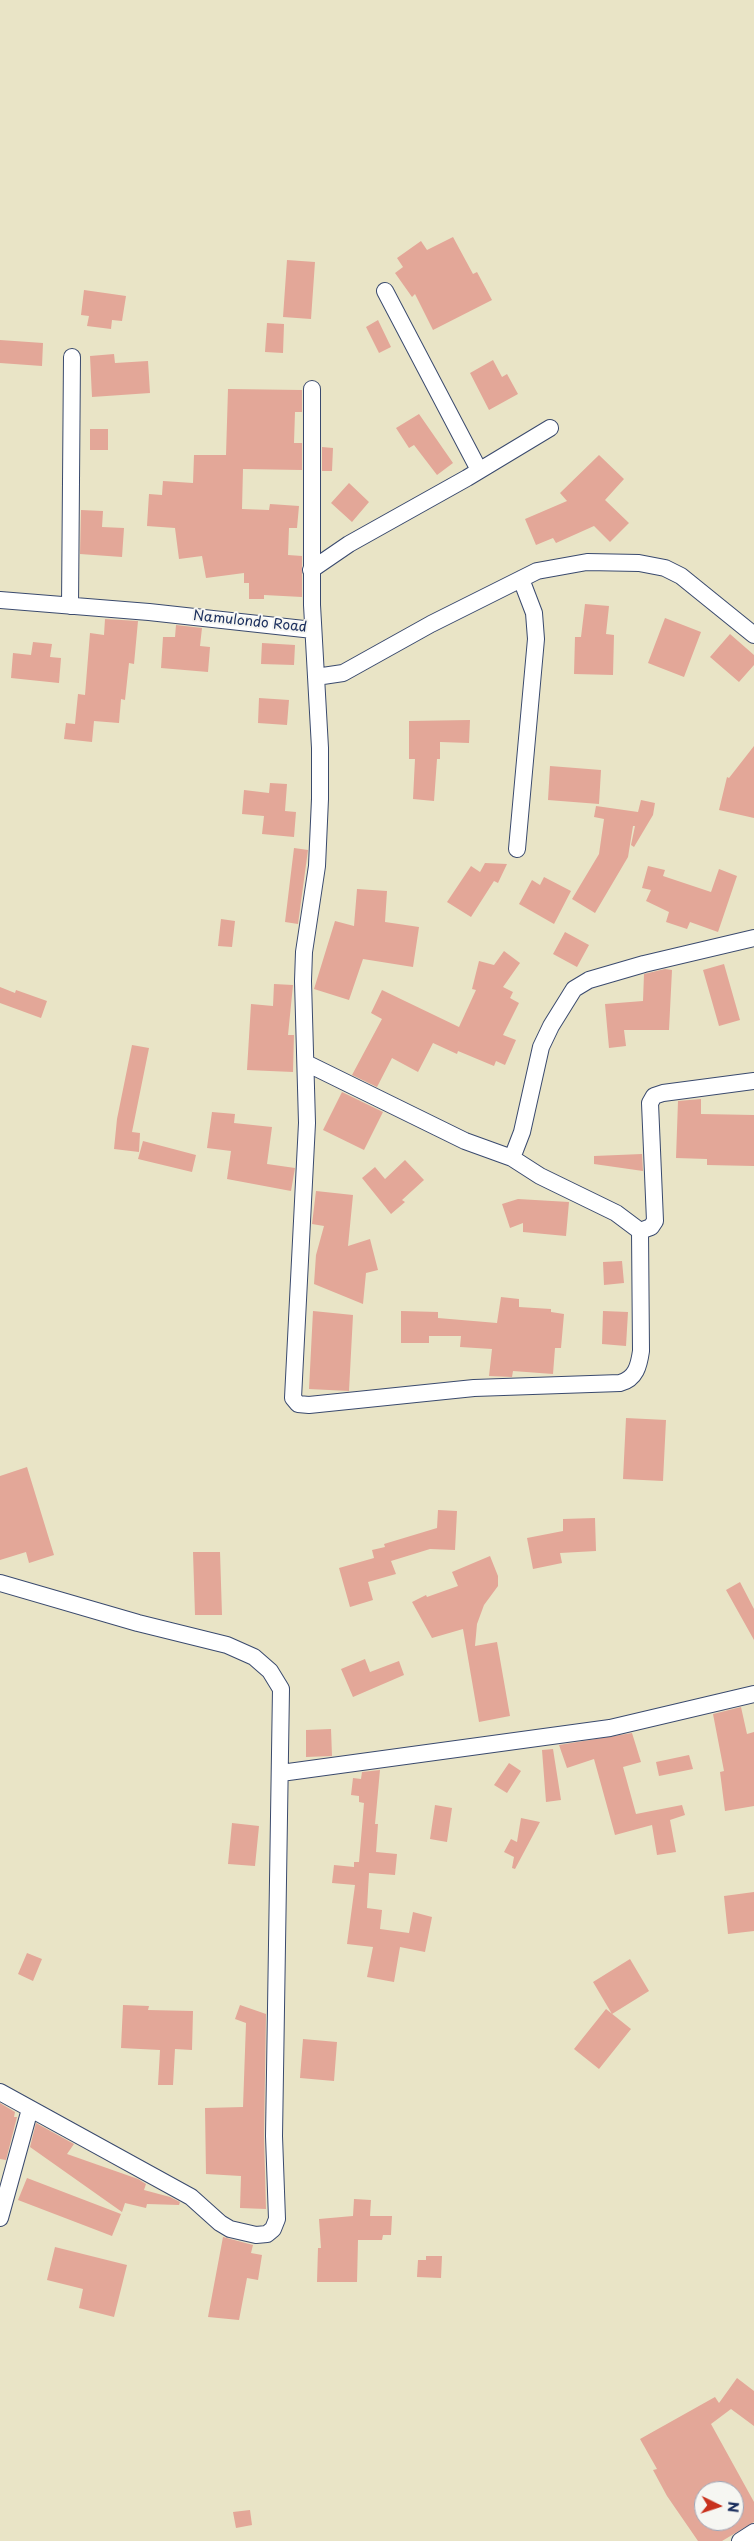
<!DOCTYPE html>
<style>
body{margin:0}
#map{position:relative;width:754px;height:2541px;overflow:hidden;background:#e9e4c6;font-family:"Playpen Sans",sans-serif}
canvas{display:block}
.north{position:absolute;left:694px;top:2481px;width:50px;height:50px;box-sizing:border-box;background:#f6f6f2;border:1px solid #9ea6b7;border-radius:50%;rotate:94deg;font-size:14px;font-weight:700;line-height:20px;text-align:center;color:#1b2f5e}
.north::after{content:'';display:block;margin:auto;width:18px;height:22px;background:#c8321e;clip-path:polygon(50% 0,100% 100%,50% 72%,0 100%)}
</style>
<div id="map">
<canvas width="754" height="2541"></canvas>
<div class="north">N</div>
</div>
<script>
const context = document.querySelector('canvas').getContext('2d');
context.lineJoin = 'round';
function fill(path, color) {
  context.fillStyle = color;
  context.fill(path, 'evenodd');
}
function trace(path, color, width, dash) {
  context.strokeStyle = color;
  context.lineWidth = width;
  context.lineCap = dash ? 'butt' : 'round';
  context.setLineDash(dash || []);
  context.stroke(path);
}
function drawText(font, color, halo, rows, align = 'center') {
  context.font = font + ' "Playpen Sans",sans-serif';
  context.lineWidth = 4;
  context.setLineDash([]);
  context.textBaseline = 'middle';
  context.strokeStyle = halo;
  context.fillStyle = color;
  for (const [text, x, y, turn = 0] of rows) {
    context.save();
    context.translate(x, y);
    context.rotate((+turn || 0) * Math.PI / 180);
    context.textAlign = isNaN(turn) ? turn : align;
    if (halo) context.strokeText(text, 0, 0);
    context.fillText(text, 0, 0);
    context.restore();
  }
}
const building = new Path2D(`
 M453 237 473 274 477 272 492 300 433 330 415 294 412 297 395 273 403 267 397 258 421 241 427 250Z
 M287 260 315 262 311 319 283 317Z
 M84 290 126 296 122 321 112 320 111 329 87 326 89 316 81 315Z
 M378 320 391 347 379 353 366 327Z
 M267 323 284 324 283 353 265 352Z
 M0 340 43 343 42 366 0 363Z
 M114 354 115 363 148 361 150 393 92 397 90 356Z
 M493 360 502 377 507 374 518 394 489 410 470 373Z
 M228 389 302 390V412H295L294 443H302V470L243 469 242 509 269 510 270 504 299 506 297 528H289L288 555 302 556V597L264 595V599H249V583H244V573L206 578 202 556 179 559 175 528 147 526 149 494 162 495 163 481 193 483 194 455H226Z
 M419 414 453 463 437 475 414 445 409 448 396 428Z
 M90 429H108V450H90Z
 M322 447 333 448 332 471H322Z
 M599 455 624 479 605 500 629 523 610 542 594 526 556 543 553 538 536 545 525 519 567 501 560 493Z
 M349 483 369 502 352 522 331 503Z
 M81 510 103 511 102 527 124 528 122 557 80 554Z
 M585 604 609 606 606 634 614 635 613 675 574 674 575 637H581Z
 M665 618 701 632 684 677 648 663Z
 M105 619 138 621 134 664 129 663 125 700 121 699 119 723 94 721 92 742 64 739 66 723 75 724 78 694 85 695 90 633 104 635Z
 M176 625 202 628 200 646 210 647 208 672 161 668 163 637H175Z
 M730 634 754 655V665L739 682 710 657Z
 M33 642 52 644 50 657 61 658 59 683 11 678 13 653 31 655Z
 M262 643 295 645 294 665 261 664Z
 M259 698 289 700 287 725 258 723Z
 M470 720 469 743 440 742V759H437L434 801 413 799 415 759H409V721Z
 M754 746V818L719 810 727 777 729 778Z
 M550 766 601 770 599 804 548 800Z
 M270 783 287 784 285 811 296 812 294 837 262 834 264 816 242 814 244 790 269 793Z
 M641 800 655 803 653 815 634 847 631 845 635 826H633L628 857 595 913 572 899 599 854 604 819 594 817 596 806 638 812Z
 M294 848 308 850 298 924 285 922Z
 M485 863 507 864 498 883 494 881 471 917 447 902 471 866 480 872Z
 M648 866 665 870 663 876 711 892 719 869 737 876 718 932 690 922 687 929 666 922 669 912 646 901 651 890 642 888Z
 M544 877 571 891 554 924 519 904 532 880 540 885Z
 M357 889 387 891 385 922 419 927 413 967 363 959 349 1000 314 989 335 921 354 926Z
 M221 919 235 921 232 947 218 946Z
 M565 932 589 945 577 967 553 954Z
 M504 951 520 963 503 987 513 992 510 998 519 1003 503 1035 516 1040 505 1065 496 1061 494 1066 458 1051 457 1054 433 1043 418 1072 392 1058 377 1087 352 1075 382 1019 371 1013 382 990 459 1027 476 990 472 989 479 961 494 965Z
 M724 964 740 1020 719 1026 703 970Z
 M665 969 672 970 669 1030H624L626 1046 609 1048 605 1004 643 1001 644 974Z
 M274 984 293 985 288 1035H294L293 1072 247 1070 251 1004 273 1006Z
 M0 987 15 993 16 990 47 1001 41 1018 0 1003Z
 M132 1045 149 1048 132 1132 140 1133 139 1152 114 1149 117 1119Z
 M342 1092 383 1112 364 1150 323 1130Z
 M701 1099V1114L754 1115V1166L707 1165V1159L676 1158 678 1101Z
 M212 1112 235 1114 234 1123 272 1127 267 1164 295 1168 291 1191 227 1179 231 1151 207 1148Z
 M143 1141 196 1155 192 1172 138 1159Z
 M642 1154 643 1171 594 1164V1156Z
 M405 1160 424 1180 402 1200 405 1202 391 1214 362 1178 375 1167 385 1179Z
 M316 1191 353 1195 348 1246 370 1239 378 1270 366 1273 363 1304 314 1284 316 1255 324 1226 312 1224Z
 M518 1199 569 1202 566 1236 523 1232V1223L510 1228 502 1204Z
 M622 1261 624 1283 604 1285 603 1262Z
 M501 1297 519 1299V1307L551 1309V1312L564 1314 561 1348H555L553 1374 513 1371 512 1377 489 1376 492 1349 460 1347 461 1336H429V1343H401V1311L438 1312V1318L497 1323Z
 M313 1311 353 1315 349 1391 309 1389Z
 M603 1311 628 1312 626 1346 602 1344Z
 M626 1418 666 1420 663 1481 623 1479Z
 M27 1467 54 1555 29 1563 26 1552 0 1560V1476Z
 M438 1510 457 1511 455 1550 430 1549 391 1561 396 1574 368 1582 373 1600 350 1607 339 1568 374 1558 372 1550 385 1547 384 1544 437 1528Z
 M595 1518 596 1551 560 1553 562 1563 533 1569 527 1538 563 1531V1519Z
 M193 1552H220L222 1615H195Z
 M490 1556 498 1576V1586L484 1605 477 1624 475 1646 497 1642 510 1716 479 1722 463 1629 432 1638 412 1602 426 1595 427 1597 458 1586 452 1572Z
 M740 1582 754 1609V1640L726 1590Z
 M365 1659 370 1672 399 1661 404 1675 353 1697 341 1669Z
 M741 1707 747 1734 754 1732V1806L725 1811 720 1772 724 1771 713 1714Z
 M331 1729 332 1756 306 1757V1730Z
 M632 1733 641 1762 623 1767 636 1814 682 1805 685 1815 670 1820 676 1852 657 1855 652 1825 615 1835 594 1759 567 1768 559 1745Z
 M553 1749 561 1800 546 1802 542 1750Z
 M689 1755 693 1769 659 1776 656 1762Z
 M509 1763 521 1771 507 1793 494 1785Z
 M380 1770 375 1824H378L376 1852 397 1854 395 1875 369 1873 367 1908 382 1910 380 1929 409 1933 413 1912 432 1917 425 1952 400 1947 394 1982 367 1977 373 1947 347 1944 355 1885 332 1883 334 1865 354 1867V1862H359L364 1803 359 1802V1796L351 1795 353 1778 361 1779 362 1772Z
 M435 1805 452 1808 447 1842 430 1839Z
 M521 1818 540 1822 515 1869 512 1868 514 1857 504 1852 511 1839 517 1842Z
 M232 1823 259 1826 255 1866 228 1864Z
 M754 1892V1931L728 1934 724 1896Z
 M27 1953 42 1959 33 1981 18 1974Z
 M630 1959 649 1991 612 2014 593 1982Z
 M123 2005 149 2006 148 2010 193 2011 192 2050 175 2049 173 2085H158L160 2050 121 2048Z
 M240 2005 266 2014 264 2136 266 2209 240 2208 241 2176 206 2174 205 2108 243 2107 246 2023 235 2019Z
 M606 2009 631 2029 599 2069 574 2049Z
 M303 2039 337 2042 334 2081 300 2078Z
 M0 2103 15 2112 14 2117H17L6 2160 0 2159Z
 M36 2123 74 2144 67 2154 138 2179 146 2184 144 2190 170 2197 180 2202 179 2205 147 2204 146 2208 125 2203 122 2212 30 2147Z
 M27 2178 121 2214 112 2236 18 2200Z
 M354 2199 371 2200 370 2216H392L391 2235H383L382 2240H358L357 2282H317L318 2248H321L319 2219 353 2216Z
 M223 2237 253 2245 251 2253 262 2255 258 2280 247 2278 239 2320 208 2317Z
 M55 2247 127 2265 114 2317 79 2308 83 2289 47 2280Z
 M426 2256H442L441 2278 417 2277 418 2260H426Z
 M737 2378 754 2391V2426L731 2409 711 2424 754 2502V2522L722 2541H698L667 2496 653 2470 657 2469 640 2439 715 2397 719 2403ZM704 2491H734V2521H704Z
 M250 2510 252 2525 236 2528 233 2512Z`);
const minor = new Path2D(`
 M385 291 479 470
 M311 570 349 544 467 478 550 428
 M0 600 149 612 313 630
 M70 606 72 357
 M316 677 343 673 431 624 537 571 587 562 639 563 665 568 681 576 754 635
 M517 849 536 639 534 613 521 579
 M306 1063 465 1141 512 1158 540 1176 616 1213 640 1231 641 1351C639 1365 636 1379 620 1383L474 1388 309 1405 298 1404 293 1398 307 1123 303 981 304 952 317 866 320 799V748L312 605V389
 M512 1158 522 1132 541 1047 551 1026 574 989 589 980 644 964 754 938
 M640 1231 651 1227 655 1221 650 1103 654 1096 663 1093 754 1081
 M0 1583 138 1623 227 1645 254 1657 270 1671 281 1689 274 2136 277 2219 273 2229 267 2234 256 2235 230 2229 220 2223 191 2197 0 2092
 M281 1773 610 1728 754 1694
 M0 2218 30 2109
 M740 2541 754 2532`);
const streetNames = [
 ["Namulondo Road",250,622,6]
];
fill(building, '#e3a798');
trace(minor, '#3a4a6e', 18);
trace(minor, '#fff', 16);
drawText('14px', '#1b2f5e', '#f6f6f2', streetNames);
</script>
